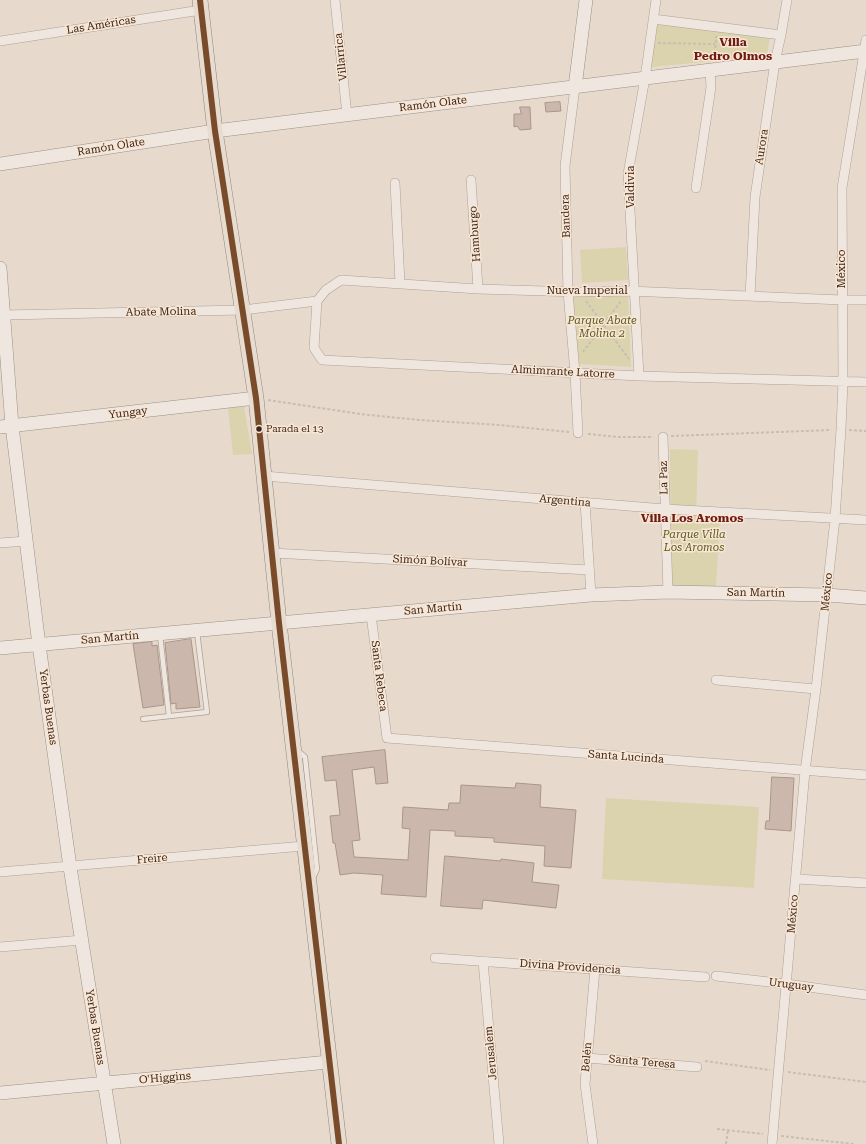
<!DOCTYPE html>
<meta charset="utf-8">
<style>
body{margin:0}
canvas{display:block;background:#e7dacd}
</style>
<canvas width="866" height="1144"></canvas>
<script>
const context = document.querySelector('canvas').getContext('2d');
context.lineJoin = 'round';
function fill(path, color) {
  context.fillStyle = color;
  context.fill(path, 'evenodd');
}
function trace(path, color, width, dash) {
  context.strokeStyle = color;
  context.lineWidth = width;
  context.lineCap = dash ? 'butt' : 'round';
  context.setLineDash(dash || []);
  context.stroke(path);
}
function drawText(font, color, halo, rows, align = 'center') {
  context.font = font + ' "Roboto Serif",serif';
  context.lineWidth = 3;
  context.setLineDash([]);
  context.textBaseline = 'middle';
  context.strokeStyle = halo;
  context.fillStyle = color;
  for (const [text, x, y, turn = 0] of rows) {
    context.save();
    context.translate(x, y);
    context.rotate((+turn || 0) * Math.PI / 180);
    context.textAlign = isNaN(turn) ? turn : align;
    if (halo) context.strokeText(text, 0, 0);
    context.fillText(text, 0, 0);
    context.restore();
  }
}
const green = new Path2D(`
 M656 21 770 36 767 56 651 67Z
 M626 247 628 280 582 283 580 250Z
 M571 293 628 294 631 367 577 364Z
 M244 406 252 454 233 455 228 408Z
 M670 449 698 450 696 517 720 518 716 586 671 587Z
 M606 798 759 807 754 888 602 879Z`);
const building = new Path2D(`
 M560 102 561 111 546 112 545 103Z
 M520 107H530L531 129 520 130 517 126 514 127V114H521Z
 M191 639 200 707 176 709V703L171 704 165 643Z
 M152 642V646L157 645 164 705 143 708 133 644Z
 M385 750 388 783 376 784 374 767 352 770 360 840 352 841 354 857 408 860 410 829 402 828 403 807 448 810 449 803H460L461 785 515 788 516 783 541 785 540 807 576 810 571 868 544 866 545 846 494 842V838L455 836V831L430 830 426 897 381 894 383 875 354 873 340 875 335 843H333L330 816 340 815 336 780 325 781 322 757Z
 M772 777 794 778 791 831 765 829 766 821H769Z
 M445 856 501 861V859L534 863 532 882 559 885 556 908 483 900 482 909 441 906Z`);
const path = new Path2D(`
 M658 43 715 44
 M715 58 716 36
 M586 301 629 359
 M583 352 621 301
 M268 400 360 414 419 420 500 425 569 432
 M849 430 866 431
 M588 434 618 437H653
 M671 436 831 430
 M705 1061 770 1070
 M788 1072 866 1082
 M717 1129 763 1134
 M781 1136 854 1144
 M726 1144 728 1130`);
const lane = new Path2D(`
 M160 635 169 716
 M143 719 207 712 197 632
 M297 750 305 757 317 869 313 878`);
const street = new Path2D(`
 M335 0 347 115
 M653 19 781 35
 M0 41 201 10
 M575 87 565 166 568 292 575 373 578 433
 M471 180 478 289
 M395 183 400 283
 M696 188 711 87 710 70
 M750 296 755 197 775 62 781 35 787 0
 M317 301 314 348 322 360 639 376 866 382
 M317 301 326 290 341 280 478 289 579 292 629 291 842 300H866
 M3 315 243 310 317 301
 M639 376 628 174 645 78 656 0
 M663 437 668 592
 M264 476 665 509 866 520
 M585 502 591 595
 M0 543 26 541
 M272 553 589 570
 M371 615 387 738 866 775
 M716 680 816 689
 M0 872 304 846
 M796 879 866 883
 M0 947 82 940
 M435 958 705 977
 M483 961 499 1144
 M716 976 787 984 866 995
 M587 1058 697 1067
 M593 1144 585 1084 595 969
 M772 1144 805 771 816 689 835 519 841 429 843 382 842 188 866 40`);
const secondary = new Path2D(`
 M575 87 586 0
 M0 164 215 131 866 51
 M0 268 12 426 39 645 70 867 114 1144
 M0 427 256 398
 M0 648 591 595 668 592 827 595 866 598
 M0 1093 329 1062`);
const primary = new Path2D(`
 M200 0 215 131 256 398 279 623 339 1144`);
const bus1 = new Path2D(`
 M200 0 215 131 256 398 279 623 339 1144`);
const markers = [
 [259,429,3.5,"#3c261d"]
];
const busNames = [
 ["Parada el 13",266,429]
];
const streetNames = [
 ["Las Américas",101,25,-9],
 ["Villarrica",341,57,-96],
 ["Ramón Olate",433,104,-7],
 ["Ramón Olate",111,147,-9],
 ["Aurora",762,147,-81],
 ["Valdivia",631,187,-90],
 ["Bandera",566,216,-92],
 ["Hamburgo",475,234,-94],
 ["México",842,269,-90],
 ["Nueva Imperial",587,291],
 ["Abate Molina",161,312,-1],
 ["Almimrante Latorre",563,372,3],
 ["Yungay",128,413,-7],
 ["La Paz",664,478,-91],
 ["Argentina",565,501,5],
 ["Simón Bolívar",430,561,3],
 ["México",827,592,-84],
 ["San Martín",756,593,1],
 ["San Martín",433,609,-5],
 ["San Martín",110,638,-5],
 ["Santa Rebeca",379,676,83],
 ["Yerbas Buenas",48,707,82],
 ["Santa Lucinda",626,757,4],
 ["Freire",152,859,-5],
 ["México",793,914,-85],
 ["Divina Providencia",570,967,4],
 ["Uruguay",791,985,7],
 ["Yerbas Buenas",95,1027,81],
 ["Jerusalem",491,1053,-95],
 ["Belén",587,1057,-85],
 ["Santa Teresa",642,1062,5],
 ["O'Higgins",165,1078,-5]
];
const parkNames = [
 ["Parque Abate",602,321],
 ["Molina 2",602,334],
 ["Parque Villa",694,535],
 ["Los Aromos",694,548]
];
const neighbourhoodNames = [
 ["Villa",733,42],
 ["Pedro Olmos",733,56],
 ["Villa Los Aromos",692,518]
];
fill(green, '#dbd3ae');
fill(building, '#ccb7ad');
trace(building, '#a8958c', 1);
trace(lane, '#aca096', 6);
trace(street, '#aca096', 10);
trace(secondary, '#9c8f86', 14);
trace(primary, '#92857d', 16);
trace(path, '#c7beb6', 2, [3, 2]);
trace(lane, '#efe7df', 4.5);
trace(street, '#efe7df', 9);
trace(secondary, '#efe7df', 13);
trace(primary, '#e7dcd0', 15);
trace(bus1, '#7a4b2a', 6);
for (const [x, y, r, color] of markers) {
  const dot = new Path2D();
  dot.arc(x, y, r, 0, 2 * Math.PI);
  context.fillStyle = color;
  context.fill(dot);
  trace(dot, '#f9e6d2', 1.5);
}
drawText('10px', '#3c261d', '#f9e6d2', busNames, 'left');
drawText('11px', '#3c261d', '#f9e6d2', streetNames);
drawText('italic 11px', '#575b21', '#f9e6d2', parkNames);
drawText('bold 12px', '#6d1a18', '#f9e6d2', neighbourhoodNames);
</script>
